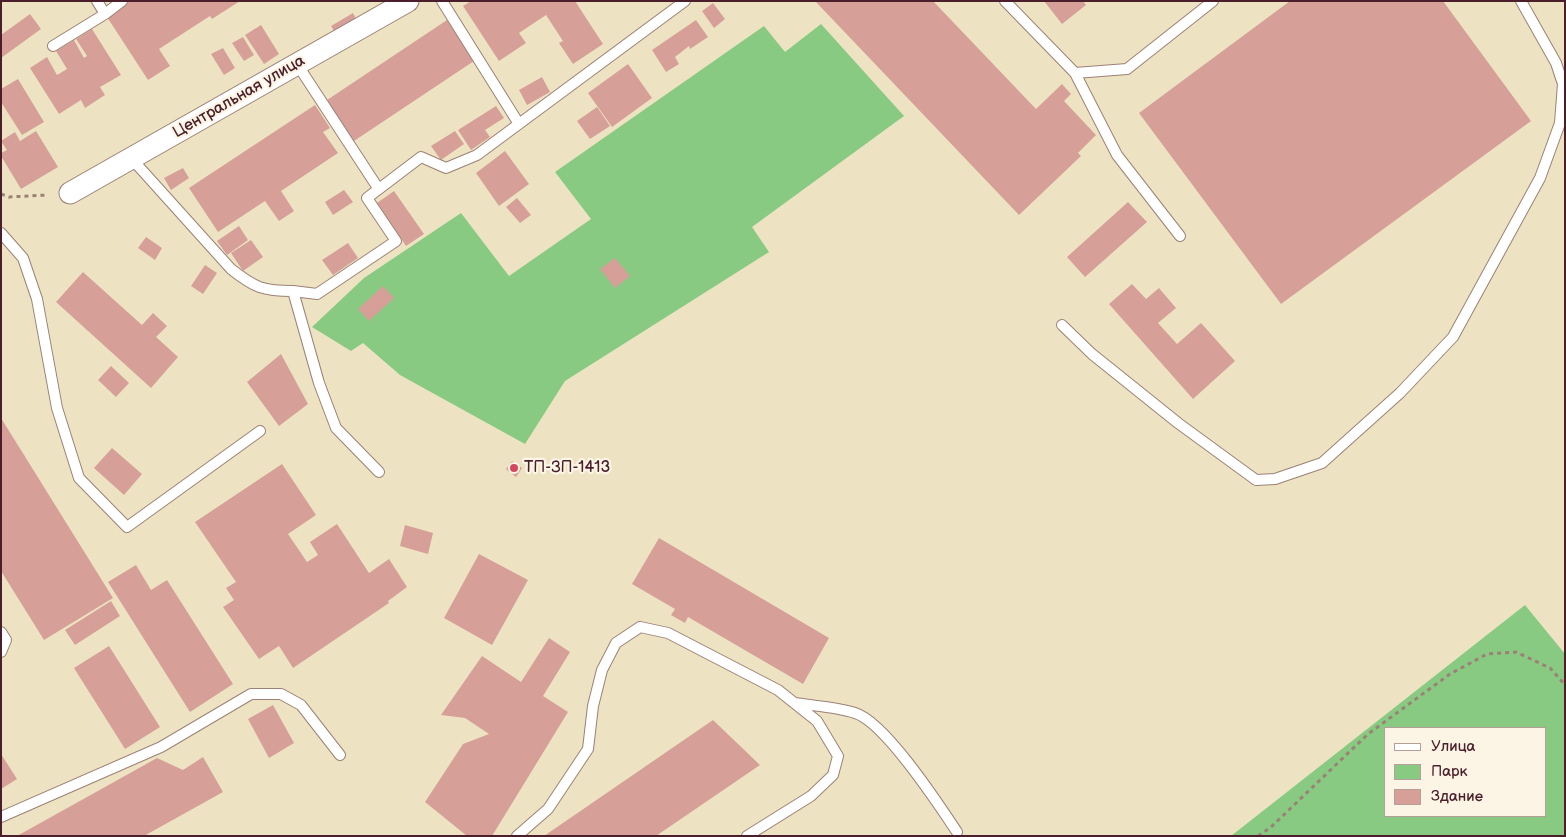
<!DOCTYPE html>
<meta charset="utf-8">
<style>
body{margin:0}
#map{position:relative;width:1566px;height:837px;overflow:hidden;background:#ede3c2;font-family:"Balsamiq Sans",sans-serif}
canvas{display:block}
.frame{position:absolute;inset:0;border:2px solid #4a1f2b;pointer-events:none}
.legend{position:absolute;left:1384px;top:727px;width:162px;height:90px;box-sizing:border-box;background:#fcf5e5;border:1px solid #b59f9b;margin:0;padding:6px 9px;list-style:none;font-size:15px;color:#4a1f2b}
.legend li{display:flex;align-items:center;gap:10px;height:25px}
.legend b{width:25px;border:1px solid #b59f9b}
</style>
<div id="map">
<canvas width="1566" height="837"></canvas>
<div class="frame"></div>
<ul class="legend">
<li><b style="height:6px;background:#fff"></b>Улица</li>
<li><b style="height:14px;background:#89ca82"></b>Парк</li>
<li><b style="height:14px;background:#d6a099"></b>Здание</li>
</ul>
</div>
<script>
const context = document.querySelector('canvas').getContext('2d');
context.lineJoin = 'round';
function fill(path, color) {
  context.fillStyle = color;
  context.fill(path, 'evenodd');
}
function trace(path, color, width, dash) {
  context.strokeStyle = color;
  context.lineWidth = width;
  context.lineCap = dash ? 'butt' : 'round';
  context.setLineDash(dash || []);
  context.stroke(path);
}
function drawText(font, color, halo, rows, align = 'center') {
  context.font = font + ' "Balsamiq Sans",sans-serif';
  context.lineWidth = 4.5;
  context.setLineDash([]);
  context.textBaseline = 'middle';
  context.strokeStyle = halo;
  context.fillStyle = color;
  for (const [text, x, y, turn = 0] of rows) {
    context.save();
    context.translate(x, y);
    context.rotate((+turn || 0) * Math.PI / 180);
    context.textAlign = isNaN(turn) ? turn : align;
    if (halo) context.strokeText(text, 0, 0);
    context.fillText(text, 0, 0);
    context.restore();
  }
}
const green = new Path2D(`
 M821 24 904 116 752 227 769 252 565 381 525 444 400 375 363 343 351 351 312 327 364 278 461 213 509 276 591 219 555 172 764 26 785 52Z
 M1525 605 1565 654V836H1231ZM1385 728H1545V816H1385Z`);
const building = new Path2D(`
 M130 1H240L212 19 210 16 159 49 170 66 148 80 107 17Z
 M471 1H575L603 44 573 64 559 43 563 41 546 15 519 33 526 43 499 61 463 6Z
 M815 1H933L1036 109 1062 84 1071 94 1064 101 1096 135 1078 153 1081 156 1019 215Z
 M1044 1H1083L1086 5 1062 24Z
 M1290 1H1443L1531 121 1281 304 1139 113Z
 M713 3 725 19 714 28 702 11Z
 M353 13 358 23 337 36 331 26Z
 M30 14 41 29 1 58V35Z
 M447 20 474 61 351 143 324 102Z
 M696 20 708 37 690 49 689 46 675 57 679 64 666 72 652 50Z
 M261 25 279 54 264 64 245 35Z
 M92 29 121 75 100 87 105 95 85 108 81 100 59 114 30 68 47 57 57 75 67 69 56 51 74 40 84 58 87 56 76 39Z
 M243 37 254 55 244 61 232 43Z
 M223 48 235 68 224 75 211 54Z
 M628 64 652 98 612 127 588 93Z
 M542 77 550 92 527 105 519 90Z
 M18 79 44 122 22 135 1 102V89Z
 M315 105 330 128 323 132 338 153 281 191 294 211 279 221 265 201 218 232 189 188Z
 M496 106 504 118 485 130 490 137 471 150 458 130Z
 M597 107 610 126 590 139 577 121Z
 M36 131 58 167 21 189 1 156V153L7 150 1 141 15 132 20 141Z
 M455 131 464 144 441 160 431 146Z
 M505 151 529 184 499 206 476 173Z
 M183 168 189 178 171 190 164 178Z
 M344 190 353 202 333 215 325 202Z
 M394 191 424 234 406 246 377 203Z
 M517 198 531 215 520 223 506 207Z
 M1128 202 1147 222 1085 277 1067 257Z
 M239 226 248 240 227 255 217 241Z
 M146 237 162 248 155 260 138 248Z
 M251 240 263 257 243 271 231 253Z
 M348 243 358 258 333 275 322 260Z
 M615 258 630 276 615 288 600 269Z
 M205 265 217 273 203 294 191 286Z
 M83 272 142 325 153 313 167 326 156 337 178 357 151 388 56 302Z
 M1132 284 1146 299 1159 288 1176 308 1158 323 1177 344 1201 323 1235 361 1193 399 1109 304Z
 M383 286 394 298 369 321 358 309Z
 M281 354 308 404 279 426 247 382Z
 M111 366 129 383 116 397 98 380Z
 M1 418 113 598 44 640 1 571Z
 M112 448 142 474 124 495 94 468Z
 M512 461 522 468 516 477 506 469Z
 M282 464 316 515 288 534 307 562 318 555 310 542 337 524 369 573 389 559 407 587 388 601 389 603 293 668 279 646 259 659 223 607 234 600 226 588 236 582 195 522Z
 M405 525 433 533 428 554 400 546Z
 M659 538 829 638 803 684 688 617 685 623 671 615 675 609 632 584Z
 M479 554 528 580 492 645 444 618Z
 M136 565 151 590 167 580 233 684 190 712 108 582Z
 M111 601 120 616 75 645 65 630Z
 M549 638 570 652 543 696 568 712 492 836H467L425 802 463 744 489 734 465 718 441 715 482 656 521 682Z
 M109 646 160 727 125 749 74 668Z
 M273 705 294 743 269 758 248 719Z
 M713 720 760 765 656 836H544Z
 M1 754 17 779 1 789Z
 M203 757 223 792 144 836H17L157 758 183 770Z`);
const path = new Path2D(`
 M1 194 9 197 47 195
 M1258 836 1270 828 1368 734 1450 674 1487 654 1516 652 1550 668 1565 685`);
const lane = new Path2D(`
 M97 1 105 14 122 1
 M442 1 519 124
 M1005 1 1075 73 1117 155 1180 236
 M53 46 105 14
 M297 64 378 188
 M1075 73 1127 69 1213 1
 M131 158 231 269C255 288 263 291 293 291L319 383 336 428 379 472
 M1 233 23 258 37 299 57 408 79 478 127 527 260 431
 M293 291 317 294 396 241 367 198 421 157 446 168 477 155 685 1
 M1062 325 1092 354 1178 423 1256 480 1275 479 1322 463 1400 393 1453 337 1540 178 1560 123 1563 84 1556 63 1521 1
 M1 632 6 640 1 652
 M795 703C814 706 837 707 855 713 885 722 939 805 957 832
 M1 817 161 747 251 694H281L301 705 340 755
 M517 836 548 809 588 749 593 706 602 670 616 643 640 627 668 633 778 690 817 721 838 756 833 775 811 796 747 836`);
const street = new Path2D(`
 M70 193 408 1`);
const markers = [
 [514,468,5,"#d1495b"]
];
const streetNames = [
 ["Центральная улица",239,97,-30]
];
const poiNames = [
 ["ТП-ЗП-1413",524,468]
];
fill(green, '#89ca82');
fill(building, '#d6a099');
trace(lane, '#9c8176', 12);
trace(street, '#9c8176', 23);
trace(path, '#9c8176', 3, [4, 4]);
trace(lane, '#fff', 10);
trace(street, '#fff', 21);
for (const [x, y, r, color] of markers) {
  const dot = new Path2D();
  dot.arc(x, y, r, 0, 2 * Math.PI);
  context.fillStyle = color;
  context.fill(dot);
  trace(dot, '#fcf5e5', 2);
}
drawText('16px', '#4a1f2b', '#fcf5e5', streetNames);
drawText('16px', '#4a1f2b', '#fcf5e5', poiNames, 'left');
</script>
